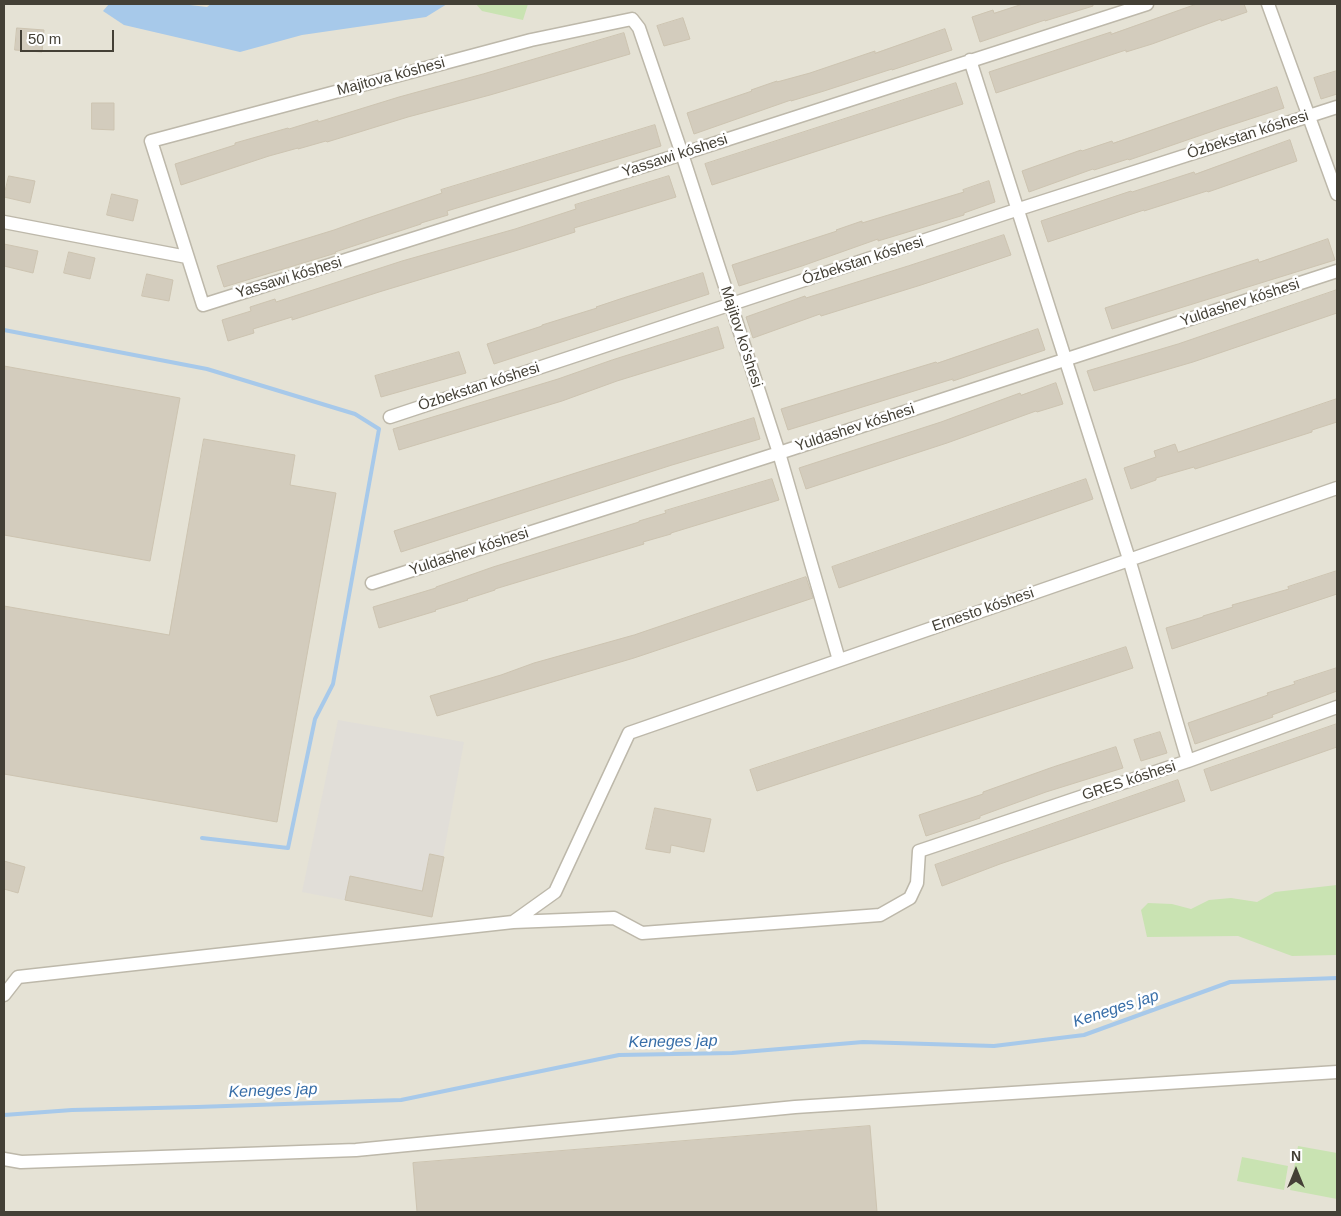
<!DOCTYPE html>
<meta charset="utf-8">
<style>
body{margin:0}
#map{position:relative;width:1341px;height:1216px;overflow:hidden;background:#f2efe7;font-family:Helvetica,sans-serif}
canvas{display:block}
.frame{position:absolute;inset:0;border:5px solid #444036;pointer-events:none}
.north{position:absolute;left:1271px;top:1146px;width:50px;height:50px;-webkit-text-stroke:4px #fff;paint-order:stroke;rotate:0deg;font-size:14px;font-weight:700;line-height:20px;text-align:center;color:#444036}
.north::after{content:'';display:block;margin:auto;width:18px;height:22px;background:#444036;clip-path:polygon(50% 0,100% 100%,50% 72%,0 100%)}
.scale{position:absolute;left:20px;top:30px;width:94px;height:22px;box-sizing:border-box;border:2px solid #444036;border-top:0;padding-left:6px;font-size:15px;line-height:18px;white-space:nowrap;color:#444036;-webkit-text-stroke:4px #fff;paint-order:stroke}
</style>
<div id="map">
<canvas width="1341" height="1216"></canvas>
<div class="frame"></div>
<div class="north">N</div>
<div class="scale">50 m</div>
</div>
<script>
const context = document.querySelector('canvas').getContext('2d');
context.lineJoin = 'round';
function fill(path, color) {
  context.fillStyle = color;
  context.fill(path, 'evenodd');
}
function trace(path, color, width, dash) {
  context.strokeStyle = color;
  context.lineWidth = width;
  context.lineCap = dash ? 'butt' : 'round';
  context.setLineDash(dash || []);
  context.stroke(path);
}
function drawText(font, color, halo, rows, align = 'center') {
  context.font = font + ' Helvetica,sans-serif';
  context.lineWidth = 5;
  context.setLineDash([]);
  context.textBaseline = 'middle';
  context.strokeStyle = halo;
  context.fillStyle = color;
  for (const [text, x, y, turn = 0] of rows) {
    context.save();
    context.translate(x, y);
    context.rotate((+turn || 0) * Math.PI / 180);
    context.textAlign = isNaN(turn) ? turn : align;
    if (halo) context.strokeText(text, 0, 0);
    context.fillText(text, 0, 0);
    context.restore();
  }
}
const residential = new Path2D(`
 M4 4H1337V1212H4Z`);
const industrial = new Path2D(`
 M338 720 464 742 432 917 302 892Z`);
const green = new Path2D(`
 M476 4H528L523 20 482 11Z
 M1337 885V955L1292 956 1238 936 1147 937 1141 910 1148 903 1172 904 1191 909 1209 900 1231 898 1257 902 1275 892Z
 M1298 1146 1337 1153V1199L1290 1190Z
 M1242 1157 1288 1166 1284 1190 1237 1181Z`);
const water = new Path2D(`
 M109 4H181L207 7 211 4H447L426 17 302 35 240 52 124 25 103 11Z`);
const stream = new Path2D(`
 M4 330 207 369 355 414 379 429 333 684 315 719 288 848 202 838
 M4 1115 72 1110 197 1107 401 1100 619 1055 732 1053 863 1042 994 1046 1084 1035 1230 982 1337 978`);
const building = new Path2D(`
 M1023 4H1093V6L1045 21V20L980 42 972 17 993 10 994 13Z
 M1197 4H1244L1247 12 1221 21V19L1152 44 1126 52V50L996 93 989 72 1111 32V34Z
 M683 18 690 39 664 46 657 26Z
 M17 28 44 30 42 52 15 50Z
 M945 29 952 50 892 70V69L824 91 791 101V100L694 134 687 113 752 91 751 90 777 81V82L810 73 875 51V53Z
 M624 33 630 54 490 95 408 117 327 142 326 141 298 149V148L269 156 181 185 175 164 235 145V143L288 128 289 129 318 120V122L399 97 483 74Z
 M1337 71V94L1321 99 1314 78Z
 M956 83 963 104 712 185 705 164Z
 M1277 87 1284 108 1219 129 1129 160 1128 159 1094 170 1093 169 1029 192 1022 171 1081 150 1082 151 1112 141 1113 143Z
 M92 103H114V130L92 129Z
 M655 125 661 146 447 211 448 215 421 223V224L335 252 336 253 224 287 217 266 334 230 362 220 442 193 441 190Z
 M1290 140 1297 161 1208 192 1207 191 1144 211V210L1048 242 1041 221 1131 191 1132 192 1194 172 1195 174Z
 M9 176 35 181 30 203 4 197Z
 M669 176 676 197 574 228 575 232 518 250 379 292 292 320V317L253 329 254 333 228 341 222 320 251 311 250 307 275 299 276 302 402 261 515 229 576 209 575 205Z
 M989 181 995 202 964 213V215L878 241V239L802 266 739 286 732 265 837 231 836 230 862 221V223L964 192 963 190Z
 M112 194 138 200 133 221 107 215Z
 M1004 235 1011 255 921 285 821 316 820 314 753 338 746 317 805 296 806 298 908 266Z
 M1328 239 1335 260 1112 329 1105 308 1258 259 1259 262Z
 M4 244 38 251 33 273 4 266Z
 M69 252 95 258 90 279 64 273Z
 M703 273 709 294 494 364 487 344 542 326V325L597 308 596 307 623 298Z
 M147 274 173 280 169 301 142 296Z
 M1337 290V313L1193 362 1094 391 1087 371 1178 344Z
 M718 327 724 348 617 381 562 401 399 450 393 429 558 379 612 360Z
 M1038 329 1045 350 953 381V379L788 430 781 409 936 362 937 363Z
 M459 352 466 373 381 397 375 376Z
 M4 366 180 398 150 561 4 535Z
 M1056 383 1063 404 1037 412 1036 411 947 443 806 489 799 468 941 422 1020 393 1021 395Z
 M1337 399V422L1312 430V432L1195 469 1194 467 1156 478V480L1131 489 1124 468 1156 457 1154 451 1175 444 1178 452Z
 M754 418 760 439 672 465 401 552 394 531 585 470Z
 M204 439 295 455 290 485 336 493 277 822 4 774V606L169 635Z
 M772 479 779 500 671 533V534L643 542 644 544 495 589V590L467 599 468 600 435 610 436 611 379 628 373 607 436 588V587L493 567 639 522V521L666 513 665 511Z
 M1086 479 1093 499 839 588 832 567Z
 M1337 571V594L1172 649 1166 628 1203 617V616L1233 607 1232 605 1289 589 1288 587Z
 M806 577 813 598 634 658 437 716 430 696 501 675 534 663 634 635Z
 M1126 647 1133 668 757 791 750 770Z
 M1337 668V691L1272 715 1273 717 1195 744 1188 723 1268 695 1267 693 1295 684 1294 682Z
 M1337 724V747L1211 791 1204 770Z
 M1160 732 1167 753 1141 761 1134 740Z
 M1116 747 1123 768 1046 792 980 816V818L926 836 919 815 983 794V792L1053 767Z
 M1178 780 1185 801 1000 864 942 886 935 865Z
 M655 808 711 819 704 852 671 845 670 853 646 849Z
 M430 854 444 857 432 917 345 900 350 876 422 891Z
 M4 861 25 867 18 893 4 889Z
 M870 1126 877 1212H417L413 1163Z`);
const street = new Path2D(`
 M1268 4 1337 194
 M970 60 1129 559 1188 761
 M4 222 187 257
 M390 417 1019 209 1337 107
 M372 583 779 453 1337 271
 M839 660 779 453 682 154 639 28 632 19 531 40 151 141 203 305 682 154 1147 4
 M513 922 614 918 642 933 880 915 910 898 917 883 919 851 1188 761 1337 707
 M4 995 18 977 513 922 555 892 629 733 1337 488
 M4 1159 21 1162 356 1150 795 1107 1337 1072`);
const streetNames = [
 ["Majitova kóshesi",391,77,-15],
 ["Ózbekstan kóshesi",1248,135,-18],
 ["Yassawi kóshesi",675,156,-18],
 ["Ózbekstan kóshesi",863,261,-18],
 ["Yassawi kóshesi",289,278,-17],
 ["Yuldashev kóshesi",1240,303,-18],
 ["Majitov ko'shesi",741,337,72],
 ["Ózbekstan kóshesi",479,387,-18],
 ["Yuldashev kóshesi",855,428,-18],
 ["Yuldashev kóshesi",469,552,-18],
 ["Ernesto kóshesi",983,610,-19],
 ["GRES kóshesi",1129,781,-18]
];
const waterNames = [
 ["Keneges jap",1116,1009,-18],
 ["Keneges jap",673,1042,-1],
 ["Keneges jap",273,1091,-2]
];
fill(residential, '#e5e2d5');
fill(industrial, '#e1ded8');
fill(green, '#c9e3b2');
fill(water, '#a7c9ea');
trace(stream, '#a7c9ea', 4);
fill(building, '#d3ccbd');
trace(building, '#cdc4b1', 1);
trace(street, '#bdb8aa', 15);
trace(street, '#fff', 12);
drawText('15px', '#444036', '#fff', streetNames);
drawText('italic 16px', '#386ea8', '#fff', waterNames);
</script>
